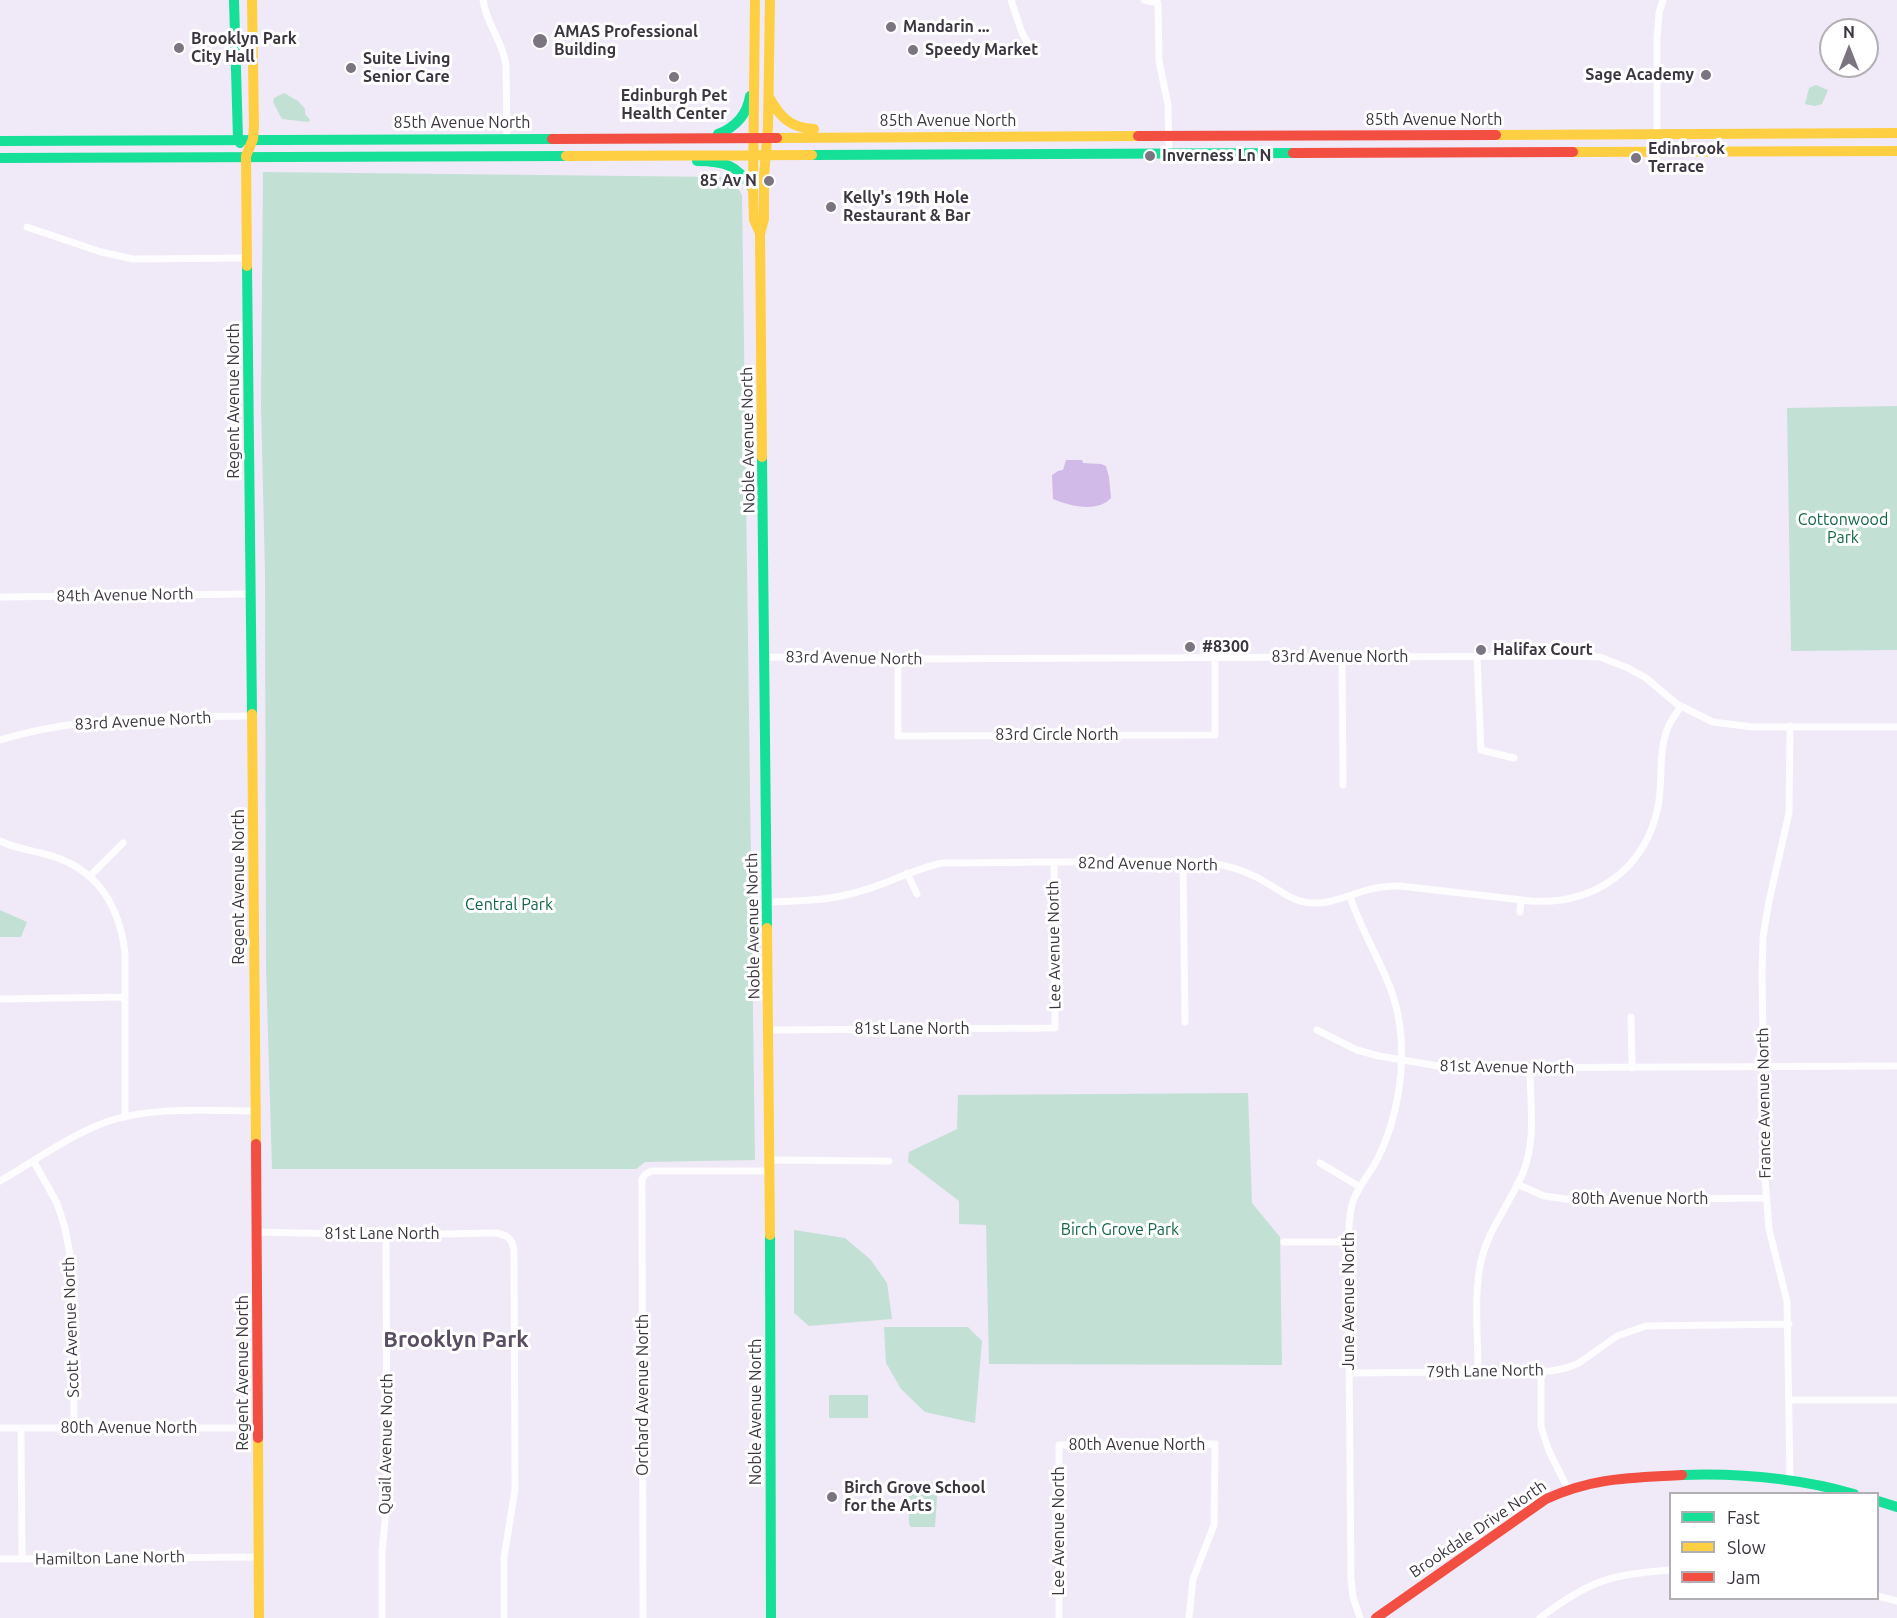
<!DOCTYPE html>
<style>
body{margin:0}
#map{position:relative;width:1897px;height:1618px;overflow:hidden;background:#f0e9f7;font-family:Ubuntu,sans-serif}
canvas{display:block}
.legend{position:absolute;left:1669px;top:1492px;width:210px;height:108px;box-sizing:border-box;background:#fff;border:2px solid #b1afb3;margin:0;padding:8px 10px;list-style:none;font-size:18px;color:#3b3640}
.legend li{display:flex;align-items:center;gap:12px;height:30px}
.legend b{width:30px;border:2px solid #b1afb3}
.north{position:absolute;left:1819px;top:18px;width:60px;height:60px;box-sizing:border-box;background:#fff;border:2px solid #b1afb3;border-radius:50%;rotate:0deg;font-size:16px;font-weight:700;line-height:24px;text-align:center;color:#3b3640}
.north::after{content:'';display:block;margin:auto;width:21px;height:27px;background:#7a7580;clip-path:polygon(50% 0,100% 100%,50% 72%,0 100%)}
</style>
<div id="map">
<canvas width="1897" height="1618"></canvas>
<ul class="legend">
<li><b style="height:8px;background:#16e098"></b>Fast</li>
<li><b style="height:8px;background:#ffcf43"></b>Slow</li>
<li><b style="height:8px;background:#f24e42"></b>Jam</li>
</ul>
<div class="north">N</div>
</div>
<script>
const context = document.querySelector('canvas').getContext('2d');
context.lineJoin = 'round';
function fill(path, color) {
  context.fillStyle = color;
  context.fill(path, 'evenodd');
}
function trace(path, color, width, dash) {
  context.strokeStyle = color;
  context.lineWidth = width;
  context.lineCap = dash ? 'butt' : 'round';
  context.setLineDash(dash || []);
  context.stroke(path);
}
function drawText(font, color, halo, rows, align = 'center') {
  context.font = font + ' Ubuntu,sans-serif';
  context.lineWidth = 6;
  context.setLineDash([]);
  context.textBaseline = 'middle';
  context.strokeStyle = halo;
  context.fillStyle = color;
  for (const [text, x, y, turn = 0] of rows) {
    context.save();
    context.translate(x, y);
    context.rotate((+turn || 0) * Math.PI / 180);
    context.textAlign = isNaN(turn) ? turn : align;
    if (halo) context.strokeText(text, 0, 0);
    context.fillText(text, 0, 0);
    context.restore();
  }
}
const green = new Path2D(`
 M1816 85 1828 90 1822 104 1815 106 1805 104 1809 88Z
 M284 93 298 101 305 109V114L310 120 308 122 282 119 273 102 274 98Z
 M263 172 724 177 735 183 742 195 755 1160 645 1162 636 1169H272L266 967 265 573 261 404Z
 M1897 406V650L1791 651 1787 408Z
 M0 910 27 922 21 937H0Z
 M1248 1093 1252 1203 1280 1237 1282 1365 989 1364 986 1225 959 1224V1201L908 1162 909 1152 957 1129 958 1095Z
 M794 1230 845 1238 870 1259 887 1283 892 1319 809 1326 794 1313Z
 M884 1327H968L982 1341 975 1423 925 1412 901 1389 886 1363Z
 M829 1395H868V1418H829Z
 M935 1482 938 1484 941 1490 937 1497 935 1527H911L909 1524 908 1486 912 1483Z`);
const water = new Path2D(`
 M1066 460H1082L1083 463 1101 464 1106 466 1109 477 1111 498C1097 513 1070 506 1053 499L1052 475 1058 471 1063 470Z`);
const street = new Path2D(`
 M483 0C486 24 503 41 506 65L507 138
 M1011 0 1022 33 1032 50
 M1144 0 1158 3 1159 61 1168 105 1169 153
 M1657 152V39L1659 13 1663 0
 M27 227 101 252 133 259 248 258
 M0 597 251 594
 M1477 656 1481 750 1514 758
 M765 657 898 659 1568 656 1600 657 1628 668 1646 678 1677 704 1713 722 1753 727H1897
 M1342 657 1343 785
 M898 659V736L1215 735V657
 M1790 726 1789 813 1769 901 1763 937 1762 974 1765 1178 1769 1229 1787 1301 1790 1479
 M0 740C82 715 167 717 252 716
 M0 841C14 848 30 850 45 854 96 867 119 903 125 953V1117
 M1183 861 1185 1022
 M907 873 917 894
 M90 876 123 843
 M1350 896C1359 925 1375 951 1387 980 1407 1025 1405 1081 1390 1128 1386 1140 1381 1154 1374 1165 1367 1177 1358 1188 1353 1201 1349 1214 1349 1228 1348 1242L1351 1579 1353 1597 1360 1618
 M768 902C795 901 823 901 850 894 882 887 910 870 942 863L1183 861C1214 861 1241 867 1267 883 1278 889 1288 898 1300 901 1323 908 1346 896 1367 890 1378 887 1389 886 1400 886L1531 901C1594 905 1645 870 1658 807 1663 782 1658 754 1667 730 1670 721 1676 714 1681 706
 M1520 912 1521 900
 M0 999 125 997
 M1631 1017 1632 1068
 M769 1030 1055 1028 1054 862
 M1317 1030 1357 1050 1379 1056 1450 1068 1897 1066
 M770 1160 889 1161
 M34 1162 57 1203 65 1228 70 1255 73 1281 74 1428
 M1320 1163 1360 1187
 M0 1181C35 1161 71 1134 109 1121 155 1106 209 1111 256 1111
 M1517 1184 1544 1196 1573 1200 1766 1198
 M256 1232 386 1235 496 1233C507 1235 512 1238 514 1250L515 1489 504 1558V1618
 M1284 1242H1348
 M1478 1371C1478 1338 1474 1298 1480 1266 1487 1229 1511 1203 1524 1170 1536 1139 1530 1101 1530 1069
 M1541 1371V1427L1549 1451 1568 1489
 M1350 1373 1551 1371 1566 1368 1579 1363 1617 1336 1646 1326 1789 1324
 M1789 1400H1897
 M0 1428H258
 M21 1428 22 1559
 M0 1559 259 1557
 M1878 1596 1897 1601
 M382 1618V1552L386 1510 387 1473 386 1235
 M643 1618 642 1179 646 1174 651 1171H770
 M1059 1618V1445L1215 1444 1214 1525 1193 1579 1189 1618
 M1540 1618C1590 1580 1609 1575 1670 1570`);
const fast = new Path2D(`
 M234 0 238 139 240 143
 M718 134C736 127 747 115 750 96
 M0 141 552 139
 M812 155 1293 153
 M0 158 566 156
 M697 161C725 161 737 165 753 189
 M247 266 252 714
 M762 457 767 928
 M770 1235 771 1618
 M1682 1475C1741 1473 1797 1478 1854 1494
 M1878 1501 1897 1507`);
const slow = new Path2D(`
 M755 0 753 189 754 220 760 233
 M769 97C780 117 790 128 814 129
 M1496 135 1897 133
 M777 138 1138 136
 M1573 152 1897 151
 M566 156 812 155
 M247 266 246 156 253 139 254 126 252 0
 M762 457 760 234 764 219V176L768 127 770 0
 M252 714 256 1144
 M767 928 770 1235
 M258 1438 259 1618`);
const jam = new Path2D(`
 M1138 136 1496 135
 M552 139 777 138
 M1293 153 1573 152
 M256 1144 258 1438
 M1376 1618 1546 1499C1594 1477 1631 1478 1682 1475`);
const markers = [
 [891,27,6,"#7a7580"],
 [540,41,8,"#7a7580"],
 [179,48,6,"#7a7580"],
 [913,50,6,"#7a7580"],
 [351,68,6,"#7a7580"],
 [1706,75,6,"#7a7580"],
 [674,77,6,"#7a7580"],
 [1150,156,6,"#7a7580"],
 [1636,158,6,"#7a7580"],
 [769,181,6,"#7a7580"],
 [831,207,6,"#7a7580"],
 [1190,647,6,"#7a7580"],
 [1481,650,6,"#7a7580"],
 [832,1497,6,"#7a7580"]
];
const poiNames = [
 ["Mandarin ...",903,27],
 ["AMAS Professional",554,32],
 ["Building",554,50],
 ["Brooklyn Park",191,39],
 ["City Hall",191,57],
 ["Speedy Market",925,50],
 ["Suite Living",363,59],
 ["Senior Care",363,77],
 ["Sage Academy",1694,75,"right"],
 ["Edinburgh Pet",674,96,"center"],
 ["Health Center",674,114,"center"],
 ["Edinbrook",1648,149],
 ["Terrace",1648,167],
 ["Inverness Ln N",1162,156],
 ["85 Av N",757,181,"right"],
 ["Kelly's 19th Hole",843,198],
 ["Restaurant & Bar",843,216],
 ["#8300",1202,647],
 ["Halifax Court",1493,650],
 ["Birch Grove School",844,1488],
 ["for the Arts",844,1506]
];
const streetNames = [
 ["85th Avenue North",1434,120],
 ["85th Avenue North",948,121],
 ["85th Avenue North",462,123],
 ["Regent Avenue North",234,401,-90],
 ["Noble Avenue North",748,440,-91],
 ["84th Avenue North",125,595,-1],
 ["83rd Avenue North",1340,657],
 ["83rd Avenue North",854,658,1],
 ["83rd Avenue North",143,721,-3],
 ["83rd Circle North",1057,735],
 ["82nd Avenue North",1148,864,1],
 ["Regent Avenue North",239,887,-90],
 ["Noble Avenue North",753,926,-91],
 ["Lee Avenue North",1054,945,-91],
 ["81st Lane North",912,1029],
 ["81st Avenue North",1507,1067,1],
 ["France Avenue North",1764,1103,-91],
 ["80th Avenue North",1640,1199],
 ["81st Lane North",382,1234],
 ["June Avenue North",1349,1301,-90],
 ["Scott Avenue North",71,1327,-92],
 ["79th Lane North",1485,1371,-1],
 ["Regent Avenue North",243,1373,-90],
 ["Orchard Avenue North",643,1395,-90],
 ["Noble Avenue North",756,1412,-90],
 ["80th Avenue North",129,1428],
 ["Quail Avenue North",386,1444,-89],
 ["80th Avenue North",1137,1445],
 ["Brookdale Drive North",1478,1529,-34],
 ["Lee Avenue North",1059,1531,-90],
 ["Hamilton Lane North",110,1558,-1]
];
const parkNames = [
 ["Cottonwood",1843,520],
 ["Park",1843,538],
 ["Central Park",509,905],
 ["Birch Grove Park",1120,1230]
];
const districtNames = [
 ["Brooklyn Park",456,1340]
];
fill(green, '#c3e0d5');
fill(water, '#d1bae8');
trace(street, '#fdfcfe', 7);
trace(fast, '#16e098', 10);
trace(slow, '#ffcf43', 10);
trace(jam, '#f24e42', 10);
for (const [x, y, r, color] of markers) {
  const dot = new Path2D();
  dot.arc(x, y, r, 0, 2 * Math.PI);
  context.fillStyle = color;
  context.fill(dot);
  trace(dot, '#fff', 2);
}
drawText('bold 16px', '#3b3640', '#fff', poiNames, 'left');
drawText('16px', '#3b3640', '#fff', streetNames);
drawText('16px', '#126747', '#fff', parkNames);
drawText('bold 22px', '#594e64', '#fff', districtNames);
</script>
